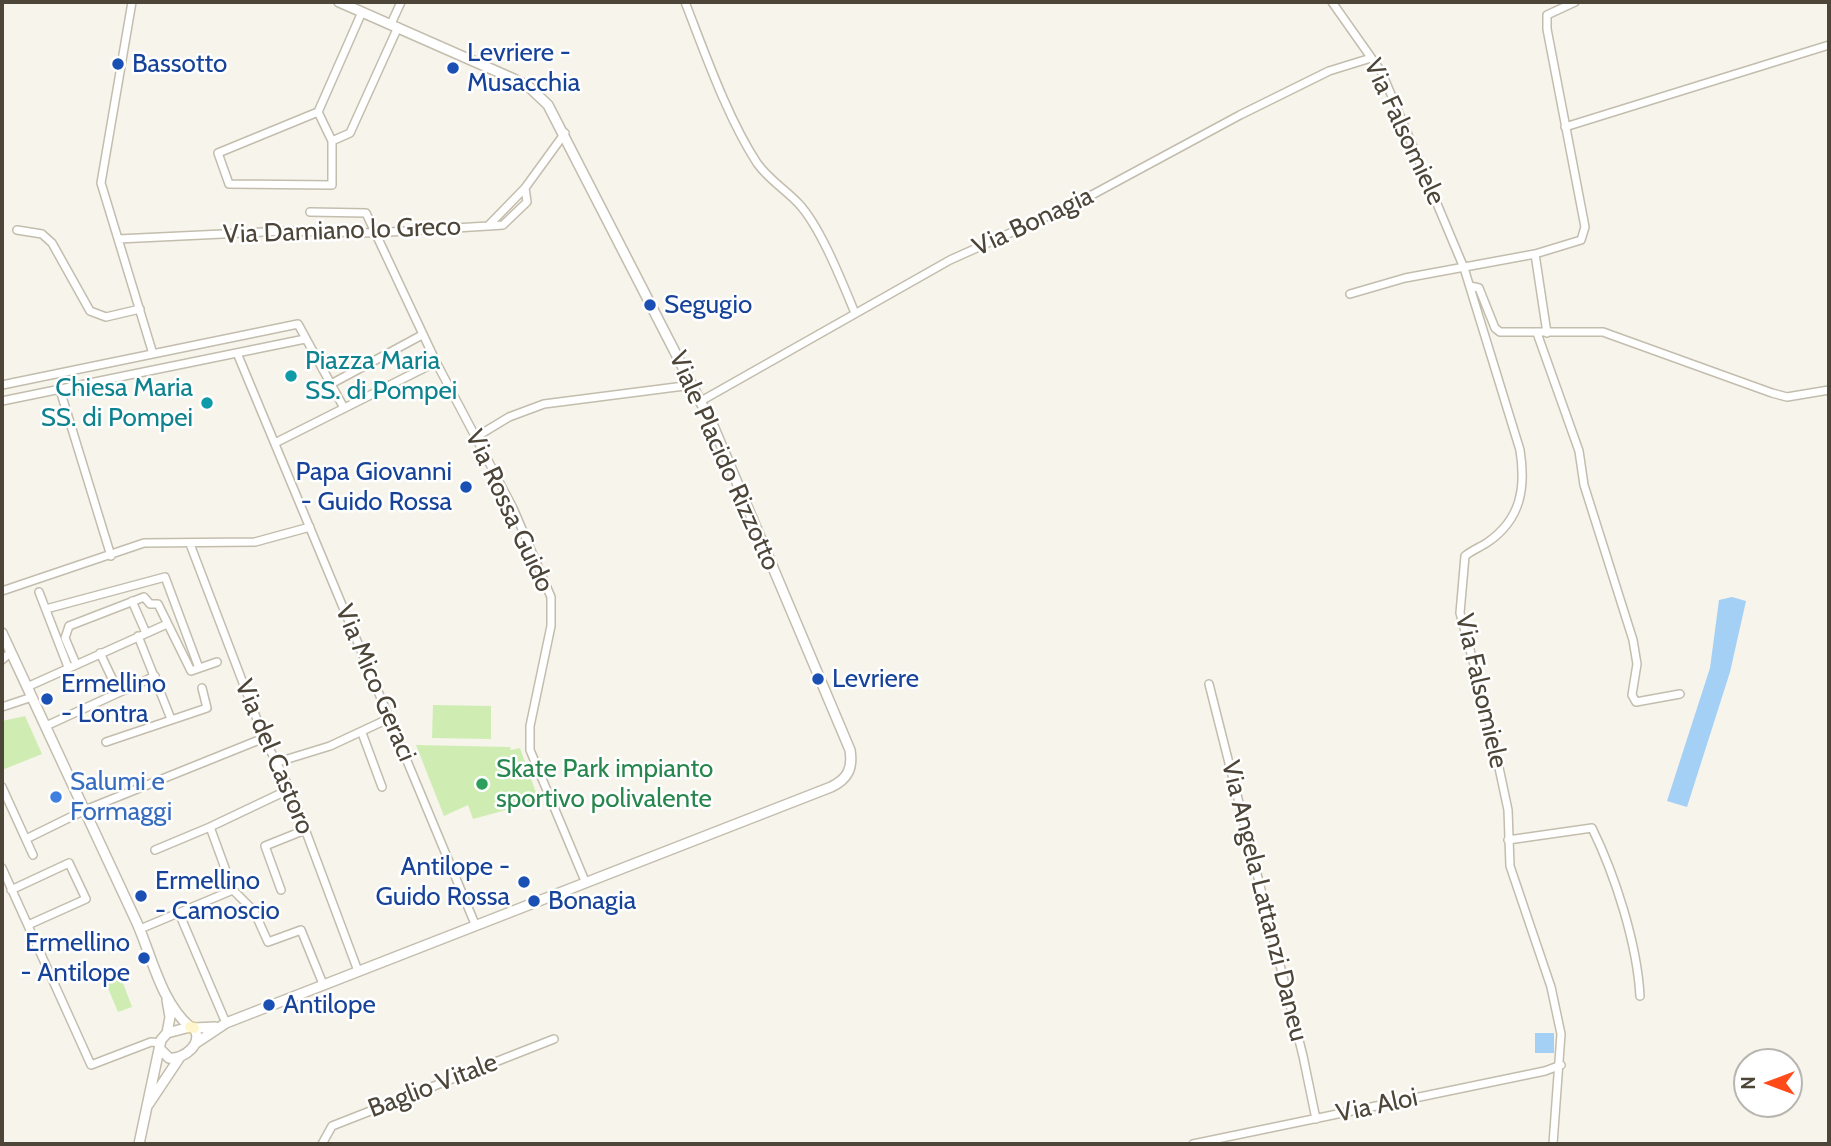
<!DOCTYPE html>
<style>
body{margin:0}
#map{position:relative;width:1831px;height:1146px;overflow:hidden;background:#f6f4eb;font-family:Cabin,sans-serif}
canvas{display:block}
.frame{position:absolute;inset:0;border:4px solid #4c4538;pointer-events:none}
.north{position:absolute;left:1733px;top:1048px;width:70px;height:70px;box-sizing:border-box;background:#fff;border:2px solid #b7b5af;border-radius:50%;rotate:270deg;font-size:19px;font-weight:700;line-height:28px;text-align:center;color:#4c4538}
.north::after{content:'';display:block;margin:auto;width:24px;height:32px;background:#ff4a1a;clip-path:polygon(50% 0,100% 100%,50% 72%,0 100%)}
</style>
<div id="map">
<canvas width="1831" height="1146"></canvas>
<div class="frame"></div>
<div class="north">N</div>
</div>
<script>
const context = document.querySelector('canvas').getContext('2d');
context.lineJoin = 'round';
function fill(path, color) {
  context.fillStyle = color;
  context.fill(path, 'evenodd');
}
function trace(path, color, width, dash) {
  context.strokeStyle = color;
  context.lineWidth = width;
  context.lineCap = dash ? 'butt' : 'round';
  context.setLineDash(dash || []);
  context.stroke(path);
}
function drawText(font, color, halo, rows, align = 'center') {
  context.font = font + ' Cabin,sans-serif';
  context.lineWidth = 5;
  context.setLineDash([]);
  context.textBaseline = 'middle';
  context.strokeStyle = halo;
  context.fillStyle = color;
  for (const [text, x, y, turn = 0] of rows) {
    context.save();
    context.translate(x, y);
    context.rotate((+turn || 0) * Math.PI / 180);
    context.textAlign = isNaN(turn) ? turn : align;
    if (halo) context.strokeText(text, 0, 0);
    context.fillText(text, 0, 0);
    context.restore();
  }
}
const green = new Path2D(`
 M433 705 491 706V739L432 738Z
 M25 716 42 754 2 770V721Z
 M416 745 510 747 511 750 520 748 539 801 473 819 468 805 444 816Z
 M120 975 132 1007 118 1012 105 981Z`);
const water = new Path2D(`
 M1732 597 1746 601 1730 672 1687 807 1667 801 1710 668 1719 600Z
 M1535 1033H1554V1053H1535Z`);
const minor = new Path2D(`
 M132 2 101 183 153 354
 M685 2C705 53 727 117 757 163 769 180 785 189 799 204 821 228 842 282 855 313
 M1332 2 1382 73 1464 268 1520 450C1526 488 1521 519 1488 542 1481 547 1472 550 1465 556L1460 613 1488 716 1508 810 1510 866 1551 987 1561 1034 1553 1144
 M391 24 401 2
 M318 112 218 153 229 184 332 185V141L318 112 362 12
 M1565 127 1829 45
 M332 141 350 133 398 27
 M310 212 366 213 436 362 513 508 551 597V626L530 726V750L585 881
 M489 226 503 225 527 202 525 188
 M17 230 42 234 52 243 90 311 106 317 140 309
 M118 239 285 231 373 233 488 226 525 188 565 133
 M1535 254 1547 333
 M1470 286 1479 288 1495 328 1500 332H1603L1772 393 1787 397 1829 390
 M1350 294 1405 278 1535 254 1581 240 1585 227 1547 29V15L1575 2
 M1537 333 1579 451 1584 485 1633 640 1637 664 1632 695 1636 702 1680 694
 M237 353 475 924
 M331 384 422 335
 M2 385 298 324 344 408
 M60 390 111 556
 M2 401 305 339
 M701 401 950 260 1077 203 1240 115 1329 71 1371 58
 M476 437 509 417 544 404 692 385
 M275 443 436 362
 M190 544 264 738 290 789 358 971
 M2 591 144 543 255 542 310 527
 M39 592 68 667
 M132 601 146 633
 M46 609 165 577 199 668
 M138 636 171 719
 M100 653 118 691
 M2 660 11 652
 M76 664 65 638 69 626 144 597 150 604H158L191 671 217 662
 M1209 684 1303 1056 1316 1119
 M27 687 167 624
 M2 707 32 697
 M46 726 155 676
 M362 733 382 787
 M106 742 207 708 202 688
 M278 762 330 746 390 718
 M2 787 33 855
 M290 789 210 827 233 890 254 911 268 942 301 930 323 984
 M26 839 85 810 264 738
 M1508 840 1592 828C1615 875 1637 943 1640 996
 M155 850 210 827
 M2 868 91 1065 151 1042 160 1043
 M11 890 69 863 86 899 28 925
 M281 890 265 846 305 830
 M179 913 226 1023
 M140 929 233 890
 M322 1144 332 1126 554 1039
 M1193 1144 1545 1071 1561 1065`);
const tertiary = new Path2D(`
 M2 633C47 730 92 826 137 923 152 957 161 1002 190 1027
 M167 1000 170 1017 167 1033
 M196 1043 226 1023 831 787C848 779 853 768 850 750L714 428 548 105 528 86 514 79 339 2
 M160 1049 169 1058C184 1060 204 1043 194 1028L215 1027
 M148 1105 180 1057
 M139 1144 161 1040 167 1033 190 1027`);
const secondary = new Path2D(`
 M190 1027 194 1028`);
const markers = [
 [118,64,7,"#1a4fb4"],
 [453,68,7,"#1a4fb4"],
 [650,305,7,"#1a4fb4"],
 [291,376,7,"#0f9aa8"],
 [207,403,7,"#0f9aa8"],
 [466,487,7,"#1a4fb4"],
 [818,679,7,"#1a4fb4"],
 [47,699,7,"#1a4fb4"],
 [482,784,7,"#2e9e5b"],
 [56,797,7,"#3f7fe0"],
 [524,882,7,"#1a4fb4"],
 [141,896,7,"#1a4fb4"],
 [534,901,7,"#1a4fb4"],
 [144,958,7,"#1a4fb4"],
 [269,1005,7,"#1a4fb4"]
];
const transitNames = [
 ["Levriere -",467,53],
 ["Musacchia",467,83],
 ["Bassotto",132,64],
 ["Segugio",664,305],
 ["Papa Giovanni",452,472,"right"],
 ["- Guido Rossa",452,502,"right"],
 ["Levriere",832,679],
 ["Ermellino",61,684],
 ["- Lontra",61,714],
 ["Antilope -",510,867,"right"],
 ["Guido Rossa",510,897,"right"],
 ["Ermellino",155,881],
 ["- Camoscio",155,911],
 ["Bonagia",548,901],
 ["Ermellino",130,943,"right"],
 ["- Antilope",130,973,"right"],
 ["Antilope",283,1005]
];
const streetNames = [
 ["Via Falsomiele",1404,132,65],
 ["Via Bonagia",1033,222,-25],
 ["Via Damiano lo Greco",342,231,-2],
 ["Viale Placido Rizzotto",724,461,66],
 ["Via Rossa Guido",509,511,65],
 ["Via Mico Geraci",375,683,67],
 ["Via Falsomiele",1481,691,77],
 ["Via del Castoro",274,757,67],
 ["Via Angela Lattanzi Daneu",1264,901,76],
 ["Baglio Vitale",433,1086,-21],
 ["Via Aloi",1377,1106,-12]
];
const cultureNames = [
 ["Piazza Maria",305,361],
 ["SS. di Pompei",305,391],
 ["Chiesa Maria",193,388,"right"],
 ["SS. di Pompei",193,418,"right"]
];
const leisureNames = [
 ["Skate Park impianto",496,769],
 ["sportivo polivalente",496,799]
];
const shopNames = [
 ["Salumi e",70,782],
 ["Formaggi",70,812]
];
fill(green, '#cfedb2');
fill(water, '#a5d0f6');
trace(minor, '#c3bdad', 10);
trace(tertiary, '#c3bdad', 12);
trace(secondary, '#d9cb98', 13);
trace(minor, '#fff', 7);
trace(tertiary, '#fff', 9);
trace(secondary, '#fff6cd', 10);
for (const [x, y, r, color] of markers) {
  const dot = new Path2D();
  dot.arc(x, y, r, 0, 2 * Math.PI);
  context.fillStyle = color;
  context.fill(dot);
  trace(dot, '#fff', 2.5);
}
drawText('26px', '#164399', '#fff', transitNames, 'left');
drawText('26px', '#4c4538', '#fff', streetNames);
drawText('26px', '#0d838f', '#fff', cultureNames, 'left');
drawText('26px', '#27864d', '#fff', leisureNames, 'left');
drawText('26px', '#366cbe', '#fff', shopNames, 'left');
</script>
